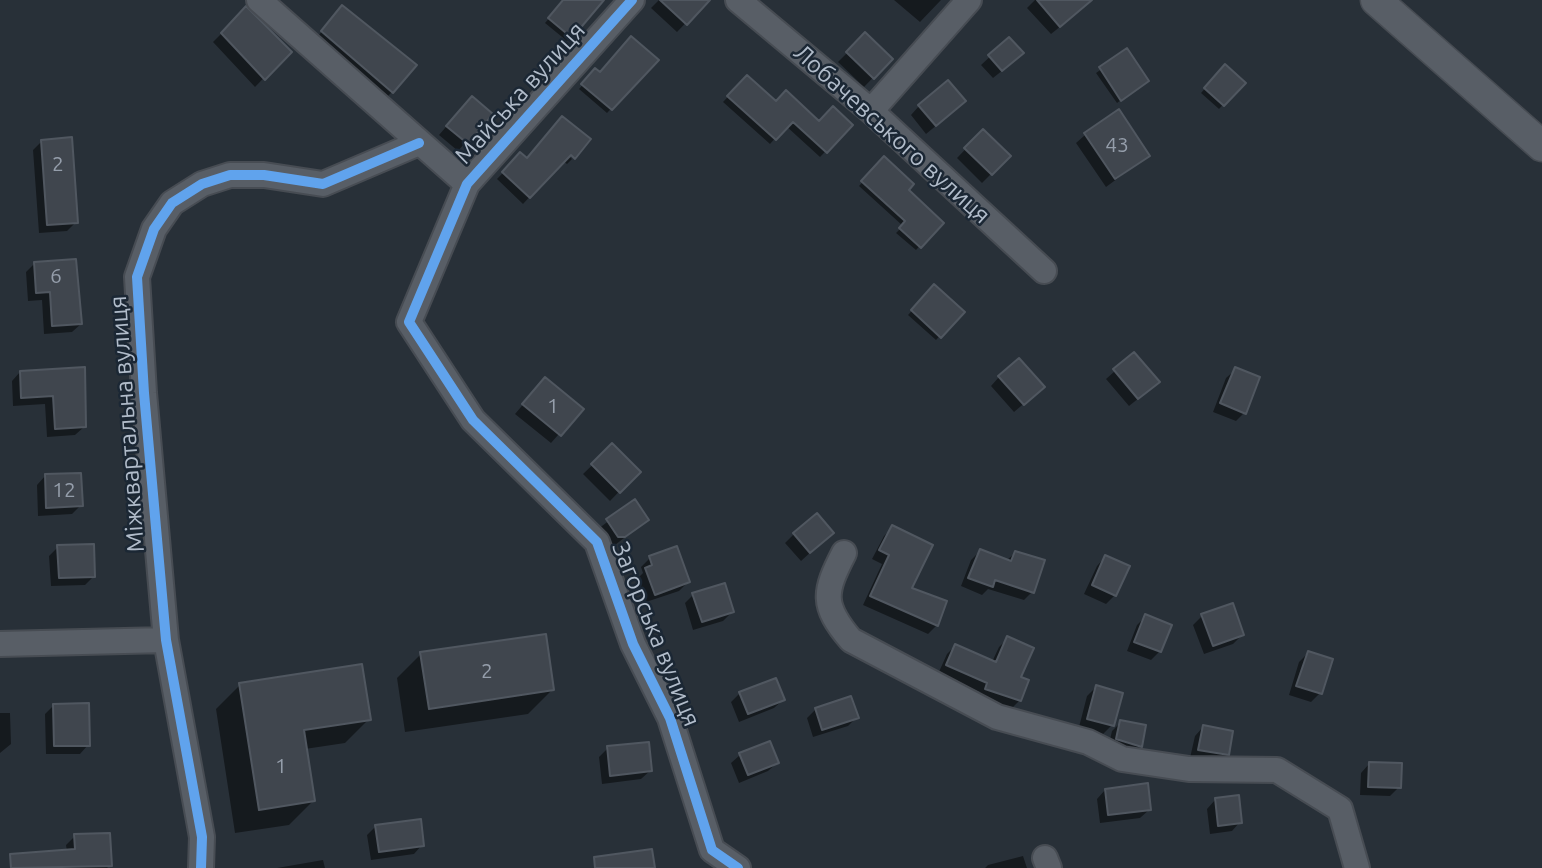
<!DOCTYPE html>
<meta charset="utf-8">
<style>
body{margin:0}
canvas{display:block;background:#283038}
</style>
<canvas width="1542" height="868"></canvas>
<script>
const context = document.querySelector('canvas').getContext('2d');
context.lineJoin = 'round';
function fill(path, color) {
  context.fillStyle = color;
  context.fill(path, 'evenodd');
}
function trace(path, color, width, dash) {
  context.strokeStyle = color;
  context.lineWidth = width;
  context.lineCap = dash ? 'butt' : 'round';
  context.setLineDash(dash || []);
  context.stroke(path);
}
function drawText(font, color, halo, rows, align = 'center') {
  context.font = font + ' Ubuntu,sans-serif';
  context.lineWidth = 5;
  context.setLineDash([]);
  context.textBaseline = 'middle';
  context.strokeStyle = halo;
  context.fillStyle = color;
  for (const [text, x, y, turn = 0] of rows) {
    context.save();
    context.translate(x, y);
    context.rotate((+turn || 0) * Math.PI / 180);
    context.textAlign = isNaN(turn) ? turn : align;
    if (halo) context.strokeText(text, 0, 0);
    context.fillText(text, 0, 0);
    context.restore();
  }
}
const shadow = new Path2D(`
 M565 0H587L596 7 567 41 545 23Z
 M659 0H698L703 5 677 32 651 8Z
 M894 0H941L920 22Z
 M1035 0H1071V18L1051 34 1027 8Z
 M246 9 289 52 255 87 213 42Z
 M339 12 392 92 388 96 318 36Z
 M865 35 891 59 864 87 838 62Z
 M1009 39 1013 62 993 78 981 65Z
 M1127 51 1147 81 1117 103 1096 73Z
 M657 60 607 113 579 89 596 70 600 74Z
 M1225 66 1243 83 1219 109 1201 93Z
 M747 77 776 103 819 123 851 125 820 157 786 126 770 144 723 102Z
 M919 106 955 110 926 134 911 115Z
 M463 107 490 114 458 151 439 135Z
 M983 131 1009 156 982 183 957 158Z
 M1085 135 1148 156 1106 187 1076 143Z
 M42 141 76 222 67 231 39 233 33 150Z
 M563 151 572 159 567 164 563 161 523 204 497 179 521 154 526 159Z
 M884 159 906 190 941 223 916 250 896 233 903 226 859 186Z
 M35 263 81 324 72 332 44 334 42 300 28 301 26 272Z
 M934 287 962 312 936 340 908 315Z
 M83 368 84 427 75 435 47 437 45 404 13 406 12 381 20 372Z
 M1235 370 1244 413 1236 421 1213 412 1226 378Z
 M1115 371 1149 390 1129 406 1106 379Z
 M999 377 1034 395 1014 412 991 386Z
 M537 388 581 409 551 443 515 414Z
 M612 446 638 472 610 501 583 474Z
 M45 476 81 505 72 514 38 516 37 485Z
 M635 501 647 520 615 545H609L598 529Z
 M893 527 909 589 937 625 928 634 863 605 882 564 872 559 884 536Z
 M794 534 823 541 801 561 785 543Z
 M58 547 94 576 85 585 51 586 49 556Z
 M676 549 688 582 679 591 646 602 638 578 643 573 641 567 650 558Z
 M980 551 1006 561 1015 553 1032 592 1024 600 988 589 982 595 961 586 971 560Z
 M1105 557 1115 595 1106 604 1084 594 1097 566Z
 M693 595 732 612 723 621 693 630 685 603Z
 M1146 616 1160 651 1151 660 1127 651 1137 625Z
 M1202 616 1242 635 1233 644 1204 654 1193 625Z
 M1008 638 1019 678 1020 700 1011 709 978 698 980 692 938 674 947 654 955 646 992 662 999 647Z
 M1308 653 1320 693 1311 702 1289 695 1299 662Z
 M421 654 552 690 528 714 405 732 397 678Z
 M240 685 369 719 345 743 305 749 313 801 289 825 235 833 216 709Z
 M1096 687 1112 725 1103 734 1079 727 1087 696Z
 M740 693 783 700 774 708 739 722 731 702Z
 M54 705 88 745 80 754H46L45 714Z
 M816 709 857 717 848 726 813 737 807 718Z
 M0 713H10L11 744 0 753Z
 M1121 722 1140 746 1131 755 1108 748 1112 731Z
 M1203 727 1228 754 1219 763 1190 758 1195 736Z
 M608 748 650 771 641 779 602 784 599 757Z
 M740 755 777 763 768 771 739 783 731 763Z
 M1369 764 1399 787 1390 796 1360 795 1361 773Z
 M1105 790 1149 810 1140 818 1100 823 1097 799Z
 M1215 800 1240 822 1232 831 1210 834 1207 809Z
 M376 826 422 845 414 854 371 860 367 835Z
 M75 836 110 865 107 868H24V863L67 852 66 845Z
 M1023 856 1027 868H985L988 865Z
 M323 860 325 868H277Z`);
const building = new Path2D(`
 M563 0H604L572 38 548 18Z
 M660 0H710L687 25Z
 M1037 0H1092L1060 27Z
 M342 5 417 65 393 93 321 31Z
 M246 6 292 52 265 80 221 33Z
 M865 32 893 59 874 79 846 52Z
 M631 36 659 60 612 110 581 84 595 68 600 72Z
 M1009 37 1024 53 1002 71 988 55Z
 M1127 48 1149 81 1121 101 1099 67Z
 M1225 64 1246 83 1224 106 1204 88Z
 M747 75 776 101 786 90 819 121 833 106 853 125 827 153 793 122 776 140 727 96Z
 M948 80 966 101 936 126 918 105Z
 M472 96 493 114 468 144 446 126Z
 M1119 109 1150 156 1115 179 1084 133Z
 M562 116 591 139 575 159 571 155 530 198 502 172 520 152 527 158Z
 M983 129 1011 156 992 175 964 148Z
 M72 137 78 223 47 225 41 140Z
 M884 156 914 184 909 190 944 223 921 248 899 228 905 221 861 181Z
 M76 259 82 324 52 326 50 292 36 293 34 262Z
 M934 284 965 312 941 338 911 310Z
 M1134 352 1160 382 1138 399 1113 369Z
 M1019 358 1045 387 1024 405 998 376Z
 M85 367 86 427 55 429 53 396 21 398 20 371Z
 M1235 367 1260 377 1246 414 1220 403Z
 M545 377 584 409 561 436 522 404Z
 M612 443 641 472 620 493 591 464Z
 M81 473 83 506 46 508 45 474Z
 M635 499 649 520 625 537H618L606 519Z
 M817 513 834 533 810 553 793 533Z
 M892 525 933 545 912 588 947 601 938 626 870 596 889 555 879 550Z
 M94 544 95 577 59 578 57 545Z
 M677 546 690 582 655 595 645 568 652 565 649 556Z
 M980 549 1011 561 1015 551 1045 560 1034 593 995 580 993 587 968 578Z
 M1105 555 1130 566 1116 596 1092 585Z
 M725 583 734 612 702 622 692 593Z
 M1233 603 1244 635 1213 646 1201 614Z
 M1145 614 1172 625 1161 652 1134 642Z
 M546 634 554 690 429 709 420 652Z
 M1007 636 1034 648 1021 677 1029 680 1021 701 985 689 987 683 946 665 955 644 996 662Z
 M1308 651 1333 659 1322 694 1296 686Z
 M362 664 371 720 304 730 315 801 259 810 239 683Z
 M776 678 785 700 748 714 739 692Z
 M1096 685 1123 693 1114 726 1087 719Z
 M851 696 859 718 822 730 815 708Z
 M89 703 90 746H54L53 704Z
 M1120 720 1146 725 1142 747 1116 739Z
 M1203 725 1233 731 1229 755 1198 750Z
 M770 741 779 763 748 775 739 753Z
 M649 742 652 771 610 776 607 746Z
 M1369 762 1402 763 1401 788 1368 787Z
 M1148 783 1151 810 1108 815 1105 789Z
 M1239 795 1242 823 1218 826 1215 798Z
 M421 819 424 846 379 852 375 825Z
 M110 833 112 866 11 868 10 854 75 849 74 834Z
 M652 849 655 868H595L594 857Z`);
const minor = new Path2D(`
 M259 0 467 184
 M632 0 467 184 409 322 473 420 597 542 633 644 670 718 712 850 738 868
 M738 0 871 111 1044 271
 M871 111 969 0
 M844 553C824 592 821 605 851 640L997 717 1088 742 1122 759 1189 769 1277 770 1340 809 1357 868
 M0 644 166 640
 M1045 858 1049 868
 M201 868 202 837 166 640 144 393 137 277 154 229 172 203 202 184 230 175H264L323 184 419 143`);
const tertiary = new Path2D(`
 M1376 0 1542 146`);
const cycleway = new Path2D(`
 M632 0 467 184 409 322 473 420 597 542 633 644 670 718 712 850 738 868
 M201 868 202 837 166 640 144 393 137 277 154 229 172 203 202 184 230 175H264L323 184 419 143`);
const numberNames = [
 ["43",1117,145],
 ["2",58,164],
 ["6",56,276],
 ["1",553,406],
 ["12",64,490],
 ["2",487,671],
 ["1",281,766]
];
const streetNames = [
 ["Майська вулиця",520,93,-48],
 ["Лобачевського вулиця",892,134,42],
 ["Міжквартальна вулиця",127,424,-94],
 ["Загорська вулиця",656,634,68]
];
fill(shadow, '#0007');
fill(building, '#40464e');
trace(building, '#505760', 2);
trace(minor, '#474c53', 28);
trace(tertiary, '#474c53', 33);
trace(minor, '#585e66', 24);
trace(tertiary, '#585e66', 30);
trace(cycleway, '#60a3ed', 10);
drawText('21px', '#959eab', null, numberNames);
drawText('24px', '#b1bcca', '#1b2734', streetNames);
</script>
